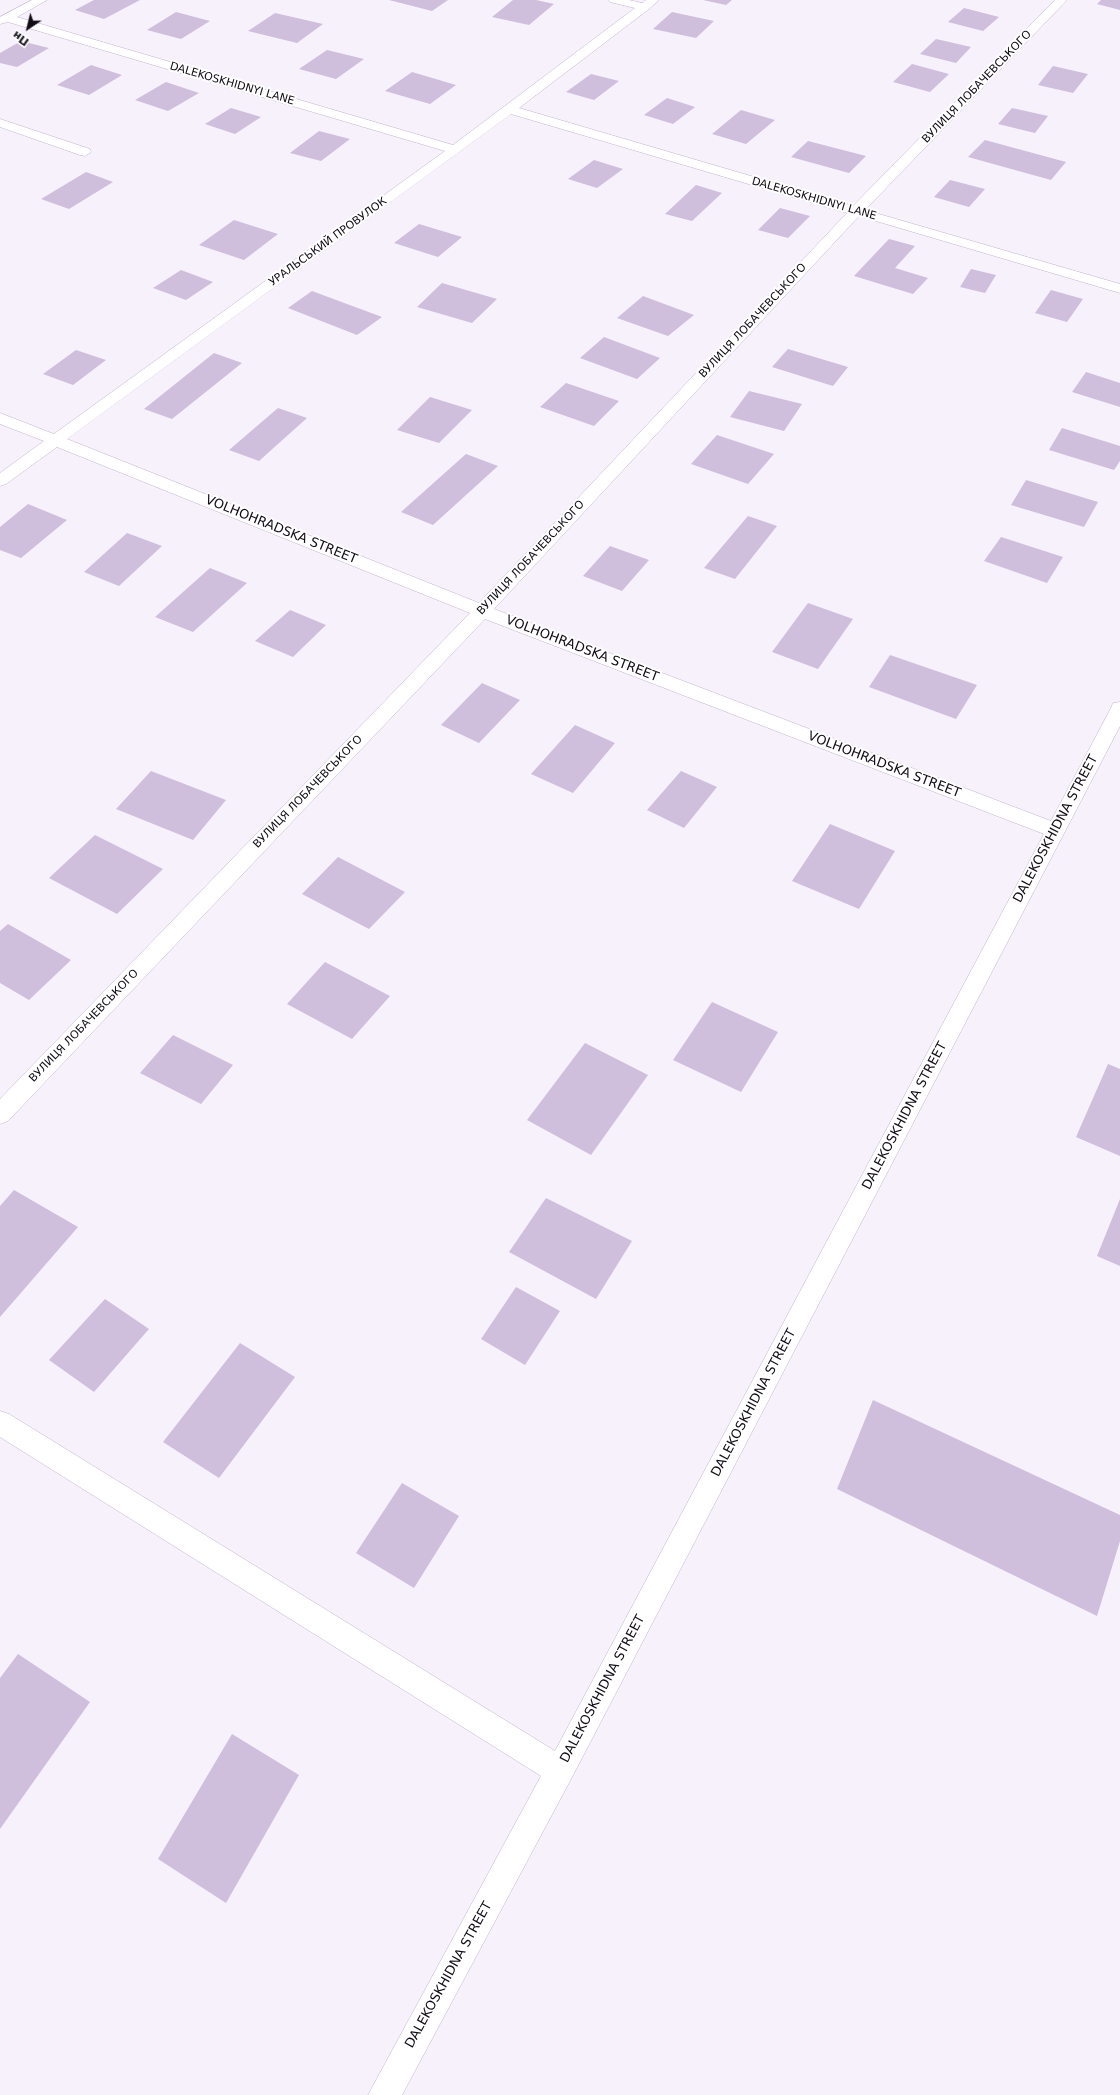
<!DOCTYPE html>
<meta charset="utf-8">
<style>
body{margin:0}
#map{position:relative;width:1120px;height:2095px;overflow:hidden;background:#f7f1fc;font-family:"DejaVu Sans",sans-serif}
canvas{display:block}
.north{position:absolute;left:8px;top:8px;width:40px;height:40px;-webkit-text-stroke:3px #fff;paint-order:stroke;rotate:215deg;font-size:11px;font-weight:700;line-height:16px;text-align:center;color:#110c15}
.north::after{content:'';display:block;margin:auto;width:14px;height:18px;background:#110c15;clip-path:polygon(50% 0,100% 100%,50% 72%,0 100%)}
</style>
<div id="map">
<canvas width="1120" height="2095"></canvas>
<div class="north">Пн</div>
</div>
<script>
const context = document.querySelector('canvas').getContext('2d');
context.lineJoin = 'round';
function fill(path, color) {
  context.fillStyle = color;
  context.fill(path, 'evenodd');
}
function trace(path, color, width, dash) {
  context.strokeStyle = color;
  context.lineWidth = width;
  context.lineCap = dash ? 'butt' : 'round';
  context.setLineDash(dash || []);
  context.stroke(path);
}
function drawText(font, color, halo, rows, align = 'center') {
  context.font = font + ' "DejaVu Sans",sans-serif';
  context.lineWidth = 4;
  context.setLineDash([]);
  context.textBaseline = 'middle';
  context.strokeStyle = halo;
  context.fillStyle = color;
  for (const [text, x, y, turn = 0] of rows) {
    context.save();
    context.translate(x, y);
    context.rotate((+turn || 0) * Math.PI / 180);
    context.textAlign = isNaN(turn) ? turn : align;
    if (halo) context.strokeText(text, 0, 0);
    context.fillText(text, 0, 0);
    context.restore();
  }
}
const building = new Path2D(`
 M94 0H140L104 19 75 10Z
 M389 0H448L432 11Z
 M513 0H536L554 4 529 25 492 17Z
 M703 0H732L726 5Z
 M1101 0H1120V10L1097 4Z
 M964 8 999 17 983 31 948 22Z
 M176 12 210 21 181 39 147 30Z
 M672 12 714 21 696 38 653 29Z
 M275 13 323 24 297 43 248 31Z
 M936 39 971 47 956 63 920 54Z
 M21 41 49 48 17 67 0 63V53Z
 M327 50 364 59 336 79 299 69Z
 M912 64 949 74 930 92 893 82Z
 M91 65 122 75 89 95 57 85Z
 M1053 66 1088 74 1073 93 1038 85Z
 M412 72 456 85 430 104 385 91Z
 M591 74 619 81 594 100 566 92Z
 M166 82 199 93 168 111 135 100Z
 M667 98 695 107 673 124 644 115Z
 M231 108 261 117 235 134 205 124Z
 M1012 108 1048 116 1035 133 998 124Z
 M741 110 775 120 746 144 712 134Z
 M319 131 350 139 321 161 290 153Z
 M985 140 1066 162 1051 180 968 157Z
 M808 141 866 156 849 173 791 157Z
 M594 160 623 169 597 188 568 179Z
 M86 172 113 182 69 209 41 199Z
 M950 180 985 189 969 207 934 197Z
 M696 185 722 193 692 221 665 214Z
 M780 208 810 216 788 238 758 230Z
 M234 220 278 234 244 260 199 245Z
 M419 224 462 237 438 257 394 243Z
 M889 239 915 246 895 268 928 278 913 294 854 276Z
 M971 269 996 275 985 293 960 287Z
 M181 270 213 282 186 300 153 288Z
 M442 283 497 299 472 323 417 307Z
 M1051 290 1083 299 1067 322 1035 313Z
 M312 291 382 317 357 335 288 308Z
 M643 296 694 315 668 336 617 318Z
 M604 337 660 358 637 379 580 358Z
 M788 349 848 367 833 386 772 367Z
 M76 350 106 360 73 385 43 374Z
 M214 353 242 363 172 419 144 409Z
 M1086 372 1120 383V407L1072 392Z
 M566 383 619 401 594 426 540 407Z
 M749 391 802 404 784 431 730 417Z
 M430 397 472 410 439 443 397 430Z
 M278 408 307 418 259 461 229 450Z
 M1062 428 1120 446V461L1114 470 1049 450Z
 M717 435 774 454 748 484 691 464Z
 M466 454 498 466 433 525 401 512Z
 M1026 480 1098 502 1084 527 1011 505Z
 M28 504 67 520 21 558 0 550V527Z
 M748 516 777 526 735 579 704 568Z
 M127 533 162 546 119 586 84 572Z
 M1001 537 1063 557 1047 583 984 561Z
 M610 546 649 560 622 591 583 576Z
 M210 568 247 583 193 632 155 617Z
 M808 603 853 619 818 669 772 652Z
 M290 610 326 625 293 657 255 641Z
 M890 655 977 685 956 719 869 687Z
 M482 683 520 700 479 743 441 725Z
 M575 725 615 743 573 793 531 774Z
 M151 771 226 800 193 840 116 809Z
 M681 771 717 787 684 828 647 810Z
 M830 824 895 851 859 909 792 881Z
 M95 835 163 869 117 914 49 878Z
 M338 857 405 892 369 929 302 894Z
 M8 924 71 960 29 1000 0 983V931Z
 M325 962 390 996 352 1039 287 1004Z
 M712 1002 778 1032 741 1092 673 1060Z
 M173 1035 233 1065 201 1104 140 1073Z
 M585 1043 648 1075 591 1155 527 1120Z
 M1108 1064 1120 1069V1156L1076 1137Z
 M14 1190 78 1227 0 1317V1206Z
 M546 1198 632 1241 596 1299 509 1252Z
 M1120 1199V1266L1097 1256Z
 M516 1287 560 1311 525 1365 481 1339Z
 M105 1299 149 1329 94 1392 49 1360Z
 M240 1343 295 1377 219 1478 163 1442Z
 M873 1400 1120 1515V1541L1097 1616 837 1489Z
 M402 1483 459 1516 414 1588 356 1553Z
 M18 1654 90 1702 0 1829V1678Z
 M232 1734 299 1775 226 1903 158 1859Z`);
const service = new Path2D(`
 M0 119 90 149 91 152 85 156 80 155 0 127Z`);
const minor = new Path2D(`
 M32 0H47L17 17 453 145 635 8 610 2 608 0H629L642 3 646 0H659L649 9 519 108 853 206 1055 0H1067L865 210 1120 284V293L859 216 494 609 1051 821 1111 708 1113 703 1120 702V726L570 1781 402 2095H368L541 1776 0 1437V1411L9 1414 555 1751 1044 834 485 619 8 1121 0 1124V1099L470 613 57 447 6 484 0 486V473L44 441 0 424V413L54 434 445 151 8 22 0 24V17ZM511 114 847 213 479 603 67 439Z`);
const farStreetnames = [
 ["DALEKOSKHIDNYI LANE",232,84,16],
 ["ВУЛИЦЯ ЛОБАЧЕВСЬКОГО",977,87,-46],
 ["DALEKOSKHIDNYI LANE",814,199,16],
 ["УРАЛЬСЬКИЙ ПРОВУЛОК",328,242,-36],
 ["ВУЛИЦЯ ЛОБАЧЕВСЬКОГО",753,321,-47],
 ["ВУЛИЦЯ ЛОБАЧЕВСЬКОГО",531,558,-47],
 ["ВУЛИЦЯ ЛОБАЧЕВСЬКОГО",308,792,-46],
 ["ВУЛИЦЯ ЛОБАЧЕВСЬКОГО",84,1026,-46]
];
const streetNames = [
 ["VOLHOHRADSKA STREET",281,530,22],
 ["VOLHOHRADSKA STREET",582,649,21],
 ["VOLHOHRADSKA STREET",884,765,21],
 ["DALEKOSKHIDNA STREET",1056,829,-62],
 ["DALEKOSKHIDNA STREET",905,1116,-62],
 ["DALEKOSKHIDNA STREET",754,1403,-62],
 ["DALEKOSKHIDNA STREET",603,1689,-62],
 ["DALEKOSKHIDNA STREET",449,1975,-61]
];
fill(building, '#cfbedc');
trace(service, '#c2b3ce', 1);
trace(minor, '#c2b3ce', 1);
fill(service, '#fff');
fill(minor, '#fff');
drawText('11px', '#110c15', '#fff', farStreetnames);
drawText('13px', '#110c15', '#fff', streetNames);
</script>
